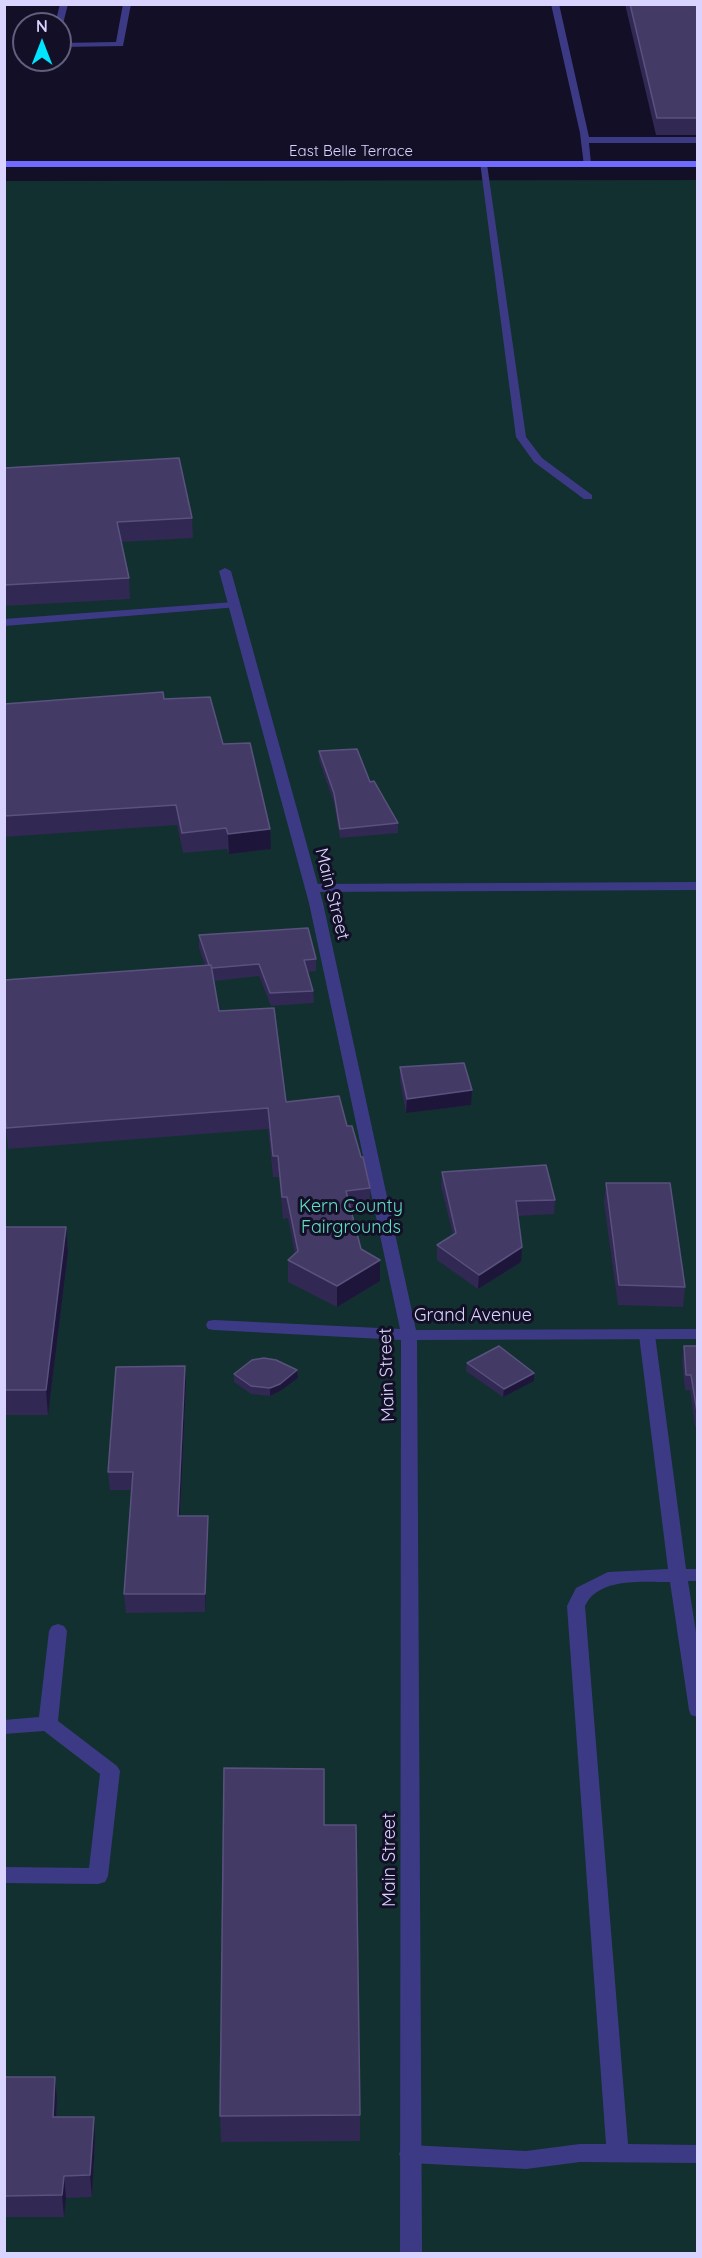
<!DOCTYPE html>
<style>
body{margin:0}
#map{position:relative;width:702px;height:2258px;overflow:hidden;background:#130f26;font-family:Quicksand,sans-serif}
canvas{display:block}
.frame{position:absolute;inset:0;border:6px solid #d9d4ff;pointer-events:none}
.north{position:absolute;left:12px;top:12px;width:60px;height:60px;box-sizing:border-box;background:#130f26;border:2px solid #625e7d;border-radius:50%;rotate:0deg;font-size:16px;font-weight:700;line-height:24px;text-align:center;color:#d9d4ff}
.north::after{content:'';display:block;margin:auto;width:21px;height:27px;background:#00e5ff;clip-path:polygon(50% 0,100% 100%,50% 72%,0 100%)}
</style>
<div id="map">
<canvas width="702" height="2258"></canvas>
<div class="frame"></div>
<div class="north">N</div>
</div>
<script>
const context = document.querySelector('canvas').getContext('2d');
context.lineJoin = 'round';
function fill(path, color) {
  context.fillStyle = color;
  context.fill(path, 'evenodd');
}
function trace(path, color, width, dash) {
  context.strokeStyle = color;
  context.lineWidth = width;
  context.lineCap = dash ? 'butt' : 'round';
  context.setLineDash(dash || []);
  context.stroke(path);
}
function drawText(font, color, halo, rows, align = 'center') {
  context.font = font + ' Quicksand,sans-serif';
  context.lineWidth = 6;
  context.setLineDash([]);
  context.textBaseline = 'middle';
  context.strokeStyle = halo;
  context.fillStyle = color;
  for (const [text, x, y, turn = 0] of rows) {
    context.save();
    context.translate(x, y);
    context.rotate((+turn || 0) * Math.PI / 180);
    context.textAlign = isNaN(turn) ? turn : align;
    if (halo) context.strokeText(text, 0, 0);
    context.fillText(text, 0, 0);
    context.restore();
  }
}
const green = new Path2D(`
 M697 180V2253H5L4 181Z`);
const lane = new Path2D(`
 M60 4H68L63 24 60 26V24H55Z
 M123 4H131L123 46 60 47V43L116 42Z
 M551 4H559L589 137H698V143H589L591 164 584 166 580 133Z
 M480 162 487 164 526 437 542 458 592 495V499H584L534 462 516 437Z
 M234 602 238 603V607L4 626V619Z
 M698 882V890L312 892 305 888 312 884Z
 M647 1330 653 1331 655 1335 686 1569H698V1581H688L698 1645V1717L691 1715 689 1710 670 1582C643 1582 598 1577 585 1606L628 2144 698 2145V2163L580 2162 526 2169 410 2163 402 2161 399 2154 402 2147 410 2145 526 2151 580 2144H606L567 1606 576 1588 608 1572 668 1569 639 1335 641 1331Z
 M58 1624 64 1626 67 1631 58 1721 117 1766 120 1771 108 1876 105 1882 98 1884 4 1883V1867L89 1868 100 1774 44 1731 4 1734V1720L39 1717 49 1631 52 1626Z`);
const street = new Path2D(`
 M225 568 231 571 323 903 416 1330 698 1329V1339L417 1340 422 2254H400L401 1340 214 1330 208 1329 206 1325 208 1321 214 1320 400 1329 309 903 219 571Z`);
const secondary = new Path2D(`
 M4 161H698V167H4Z`);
const wall = new Path2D(`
 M625 4H698V135H656Z
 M4 468 192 518 193 538 121 542 129 578 130 599 4 606Z
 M164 699 223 744 271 849 229 854 227 849 183 853 177 825 4 837V704Z
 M319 751 370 782 398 823V833L340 838 334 803 319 760Z
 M199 935 316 959V971L308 972 313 991 314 1003 271 1006 259 976 214 981 219 1011 286 1102 347 1126 370 1188V1209L351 1211 361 1249 380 1281 337 1307 288 1282V1260L295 1254 288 1218 283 1219 279 1177H273L268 1129 8 1149 4 1106 205 965 199 948Z
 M400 1067 471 1105 406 1113 400 1081Z
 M442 1172 555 1200 554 1214 518 1216 521 1262 478 1289 437 1260V1245L453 1235 441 1186Z
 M606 1183 685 1287 683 1307 618 1305 604 1203Z
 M4 1227H66L68 1252 48 1415H4Z
 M684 1346H698V1427H695L690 1390H685L682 1361Z
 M467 1363 534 1373V1381L503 1397 466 1371Z
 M297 1370 298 1378 280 1391 270 1396 251 1394 234 1382V1374Z
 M186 1384 180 1516H208V1534L205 1612 126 1613 124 1594 131 1490H110L108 1472Z
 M324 1825 360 2115V2141L221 2142 220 2116Z
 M4 2077 57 2099 56 2117 95 2139 92 2197 66 2198 64 2217H4Z`);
const shadedWall = new Path2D(`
 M270 829 271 849 229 854 228 834Z
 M472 1090 471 1105 406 1113 407 1099Z
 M66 1227 68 1252 48 1415 46 1390Z
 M522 1247 521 1262 478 1289 479 1275Z
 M380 1260V1281L337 1307V1286Z
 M185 1366 186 1384 179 1534 178 1516Z
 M297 1370 298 1378 280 1391 270 1396V1388Z
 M534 1373V1381L503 1397 504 1389Z
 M208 1516V1534L205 1612V1594Z
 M55 2077 57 2099 55 2139 53 2117Z
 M94 2117 95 2139 92 2197 90 2175Z
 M64 2176 66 2198 64 2217 62 2195Z`);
const building = new Path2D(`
 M630 4H698V118H657Z
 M179 458 192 518 117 522 129 578 4 585V468Z
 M163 692 164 699 210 697 223 744 250 743 270 829 228 834 226 828 182 833 176 805 4 816V704Z
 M357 749 370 782 374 781 398 823 340 829 334 793 319 751Z
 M308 928 316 959 304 960 313 991 270 993 259 964 212 968 211 965H209L199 935Z
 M211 965 219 1011 274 1008 286 1102 339 1096 347 1126H352L361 1157H363L370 1188 346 1191 361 1249 380 1260 337 1286 288 1260 298 1251 287 1197H282L278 1156H273L268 1108 6 1128 4 1106V980Z
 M464 1063 472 1090 407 1099 400 1067Z
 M546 1165 555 1200 516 1201 522 1247 479 1275 437 1245 456 1233 442 1172Z
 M606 1183H670L685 1287 619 1285Z
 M4 1227H66L46 1390H4Z
 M499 1346 534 1373 504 1389 467 1363Z
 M684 1346H698V1412H697L691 1375H686Z
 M264 1358 276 1360 297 1370 280 1384 270 1388 251 1386 234 1374 252 1360Z
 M185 1366 178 1516H208L205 1594H124L133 1472H108L116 1367Z
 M224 1768 324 1769V1825H356L360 2115 220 2116Z
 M4 2077H55L53 2117H94L90 2175 64 2176 62 2195 4 2196Z`);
const farStreetnames = [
 ["East Belle Terrace",351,151]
];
const streetNames = [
 ["Main Street",332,894,76],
 ["Grand Avenue",473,1316],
 ["Main Street",387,1375,-92],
 ["Main Street",390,1860,-90]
];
const parkNames = [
 ["Kern County",351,1207],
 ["Fairgrounds",351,1228]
];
fill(green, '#12302f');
fill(lane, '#3d3a85');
fill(street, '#3d3a85');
fill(secondary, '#6f6bff');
fill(wall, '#312854');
fill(shadedWall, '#1d163a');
fill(building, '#433a66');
trace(building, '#5a527e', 1.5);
drawText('15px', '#d9d4ff', '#130f26', farStreetnames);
drawText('18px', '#d9d4ff', '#130f26', streetNames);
drawText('18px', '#5fe0c0', '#130f26', parkNames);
</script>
